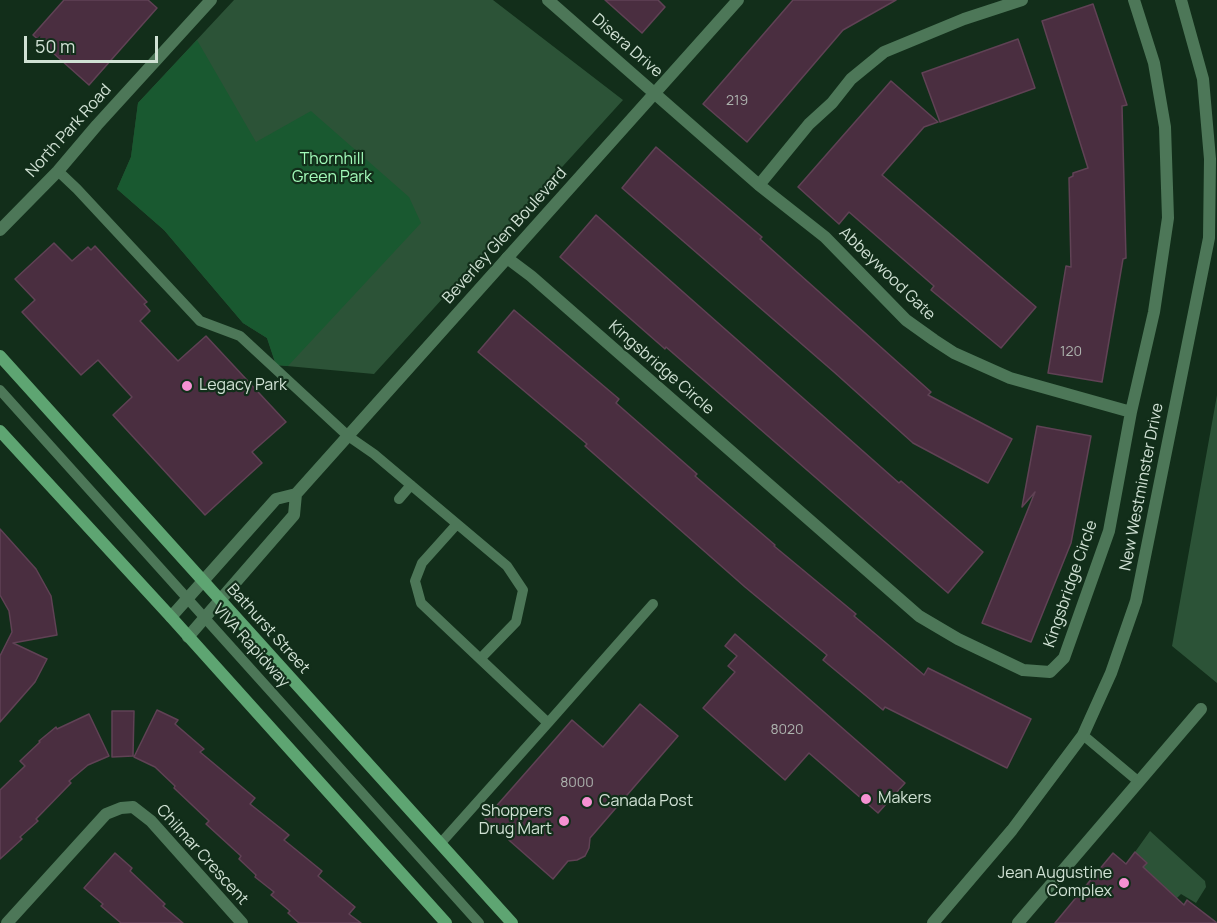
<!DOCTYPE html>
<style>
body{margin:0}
#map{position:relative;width:1217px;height:923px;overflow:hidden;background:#122e1a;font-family:Manrope,sans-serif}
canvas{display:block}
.scale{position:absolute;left:24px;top:36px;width:134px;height:27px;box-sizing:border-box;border:3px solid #d0e1d4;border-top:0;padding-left:8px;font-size:18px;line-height:21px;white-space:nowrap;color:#d0e1d4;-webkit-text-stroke:4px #122e1a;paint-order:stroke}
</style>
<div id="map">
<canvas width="1217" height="923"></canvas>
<div class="scale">50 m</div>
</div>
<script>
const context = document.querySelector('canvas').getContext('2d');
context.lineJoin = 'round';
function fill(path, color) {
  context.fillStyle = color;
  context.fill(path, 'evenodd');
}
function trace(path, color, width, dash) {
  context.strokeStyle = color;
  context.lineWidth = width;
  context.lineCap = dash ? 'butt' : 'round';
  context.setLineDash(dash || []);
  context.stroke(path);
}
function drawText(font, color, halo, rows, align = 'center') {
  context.font = font + ' Manrope,sans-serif';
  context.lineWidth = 4.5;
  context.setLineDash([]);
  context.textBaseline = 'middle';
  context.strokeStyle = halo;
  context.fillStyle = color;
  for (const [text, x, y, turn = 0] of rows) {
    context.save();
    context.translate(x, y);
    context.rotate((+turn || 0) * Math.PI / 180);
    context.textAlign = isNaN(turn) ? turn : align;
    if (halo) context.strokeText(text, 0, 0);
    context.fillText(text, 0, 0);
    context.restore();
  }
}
const green = new Path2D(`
 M234 0H493L623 100 374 374 276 365 267 338 243 323 164 230 117 189 131 157 138 103Z
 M1217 395V683L1172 646Z
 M1150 831 1205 881 1206 887 1196 903 1181 894 1177 898 1143 867 1147 863 1135 852Z`);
const forest = new Path2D(`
 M197 40 256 142 311 111 409 197 421 223 288 366 276 365 267 338 243 323 164 230 117 189 131 157 138 103Z`);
const building = new Path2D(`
 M64 0H148L157 8 89 85 33 35Z
 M605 0H658L665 7 642 33Z
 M793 0H896L843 30 747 142 703 104Z
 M1093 4 1127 105 1122 106 1126 258 1123 259 1102 382 1048 373 1066 266 1071 267 1069 178 1073 176V173L1088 168 1042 21Z
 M1018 39 1035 88 940 122 922 73Z
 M891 81 938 122 924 127 882 175 1036 307 1001 348 931 290 934 286 849 212 839 224 798 187Z
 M656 147 762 237 760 239 931 392 928 395 1012 439 988 483 913 443 834 372 622 188Z
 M596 215 899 483 901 481 983 552 948 593 666 347 665 349 560 257Z
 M54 243 72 261 88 247 91 250 95 246 147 302 144 304 150 311 140 321 178 361 206 336 286 422 252 452 262 463 205 515 113 415 132 397 98 360 81 375 22 312 35 300 15 279Z
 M514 310 619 399 616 403 697 474 695 476 775 545 774 546 856 614 854 616 924 675 928 668 1031 719 1007 768 885 707 883 710 823 660 827 655 745 587 585 446 587 444 478 352Z
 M1037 426 1091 436 1071 543 1031 642 982 623 1035 492 1022 507Z
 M0 529 36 569 51 596 57 635 13 643 47 659 35 682 0 722V656L12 632 9 611 0 595Z
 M735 634 905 783 878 813 809 753 785 780 703 708 735 672 728 666 737 656 725 646Z
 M640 704 678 736 590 838 589 848 585 856 577 860 568 861 553 879 485 819 572 720 603 747Z
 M157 710 178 720 175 724 204 749 200 752 255 798 250 804 289 835 284 840 322 871 318 876 355 907 349 914 361 923H299L288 913 290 911 271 895 274 892 255 877 256 875 239 859 241 856 206 824 209 821 174 788 175 786 155 767 134 757Z
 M112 711H134L133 756 112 757Z
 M89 714 109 756 88 765 69 781 71 783 36 819 38 821 20 837 22 839 0 859V790L25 766 20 761 40 742 39 741 56 727 57 729Z
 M1135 852 1147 863 1143 867 1184 905 1187 900 1217 923H1055L1113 853 1126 864Z
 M115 853 132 868 130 871 165 904 163 906 183 923H121L101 906 103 904 84 888Z`);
const service = new Path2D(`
 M58 171 77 189 200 321 240 336 348 436 374 454 507 566 523 590 516 622 481 658
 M0 390 479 923
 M399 499 411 485
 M548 723 653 604
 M1083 735 1139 782
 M440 844 548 723 421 603 415 581 422 563 457 524`);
const minor = new Path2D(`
 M548 0 759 185 825 237 906 320 934 340 954 353 1010 378 1131 412
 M759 185 809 124 832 103 851 79 884 52 964 19 1022 0
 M0 230 58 171 97 125 211 0
 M507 258 531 276 919 616 958 639 1023 670 1050 672 1064 658 1109 531 1131 412 1154 312 1168 218 1165 127 1154 63 1134 0
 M7 923 106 814 121 808 133 807 151 821 242 923
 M1018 923 1201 709`);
const tertiary = new Path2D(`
 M171 617 276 499 296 494
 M188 637 294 515 296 494 738 0
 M933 923 1012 830 1083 735 1111 673 1136 601 1209 238 1210 159 1203 79 1181 0`);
const secondary = new Path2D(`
 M0 356 512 923
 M0 431 171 617 446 923`);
const markers = [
 [187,386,6,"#f591d2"],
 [866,799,6,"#f591d2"],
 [587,802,6,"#f591d2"],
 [564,821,6,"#f591d2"],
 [1124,883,6,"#f591d2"]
];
const numberNames = [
 ["219",737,101],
 ["120",1071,352],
 ["8020",787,730],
 ["8000",577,783]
];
const streetNames = [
 ["Disera Drive",627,46,41],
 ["North Park Road",69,131,-48],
 ["Beverley Glen Boulevard",505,236,-48],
 ["Abbeywood Gate",887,274,44],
 ["Kingsbridge Circle",661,368,41],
 ["New Westminster Drive",1142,487,-79],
 ["Kingsbridge Circle",1071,584,-71],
 ["Bathurst Street",268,629,48],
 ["VIVA Rapidway",251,646,48],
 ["Chilmar Crescent",202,855,48]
];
const parkNames = [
 ["Thornhill",332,160],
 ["Green Park",332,178]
];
const poiNames = [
 ["Legacy Park",199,386],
 ["Makers",878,799],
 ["Canada Post",599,802],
 ["Shoppers",552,812,"right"],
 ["Drug Mart",552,830,"right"],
 ["Jean Augustine",1112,874,"right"],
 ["Complex",1112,892,"right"]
];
fill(green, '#2c5337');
fill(forest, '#195930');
fill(building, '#4a2e40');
trace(building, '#604255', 1.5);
trace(service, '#4d7758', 10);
trace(minor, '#4d7758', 12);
trace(tertiary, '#4d7758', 12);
trace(secondary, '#5ea572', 12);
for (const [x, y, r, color] of markers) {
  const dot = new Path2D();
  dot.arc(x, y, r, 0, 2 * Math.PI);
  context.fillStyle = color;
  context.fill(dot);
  trace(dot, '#122e1a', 2);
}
drawText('14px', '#aeb4af', null, numberNames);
drawText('16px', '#d0e1d4', '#122e1a', streetNames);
drawText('16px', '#a3fbba', '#122e1a', parkNames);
drawText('16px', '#d0e1d4', '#122e1a', poiNames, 'left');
</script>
